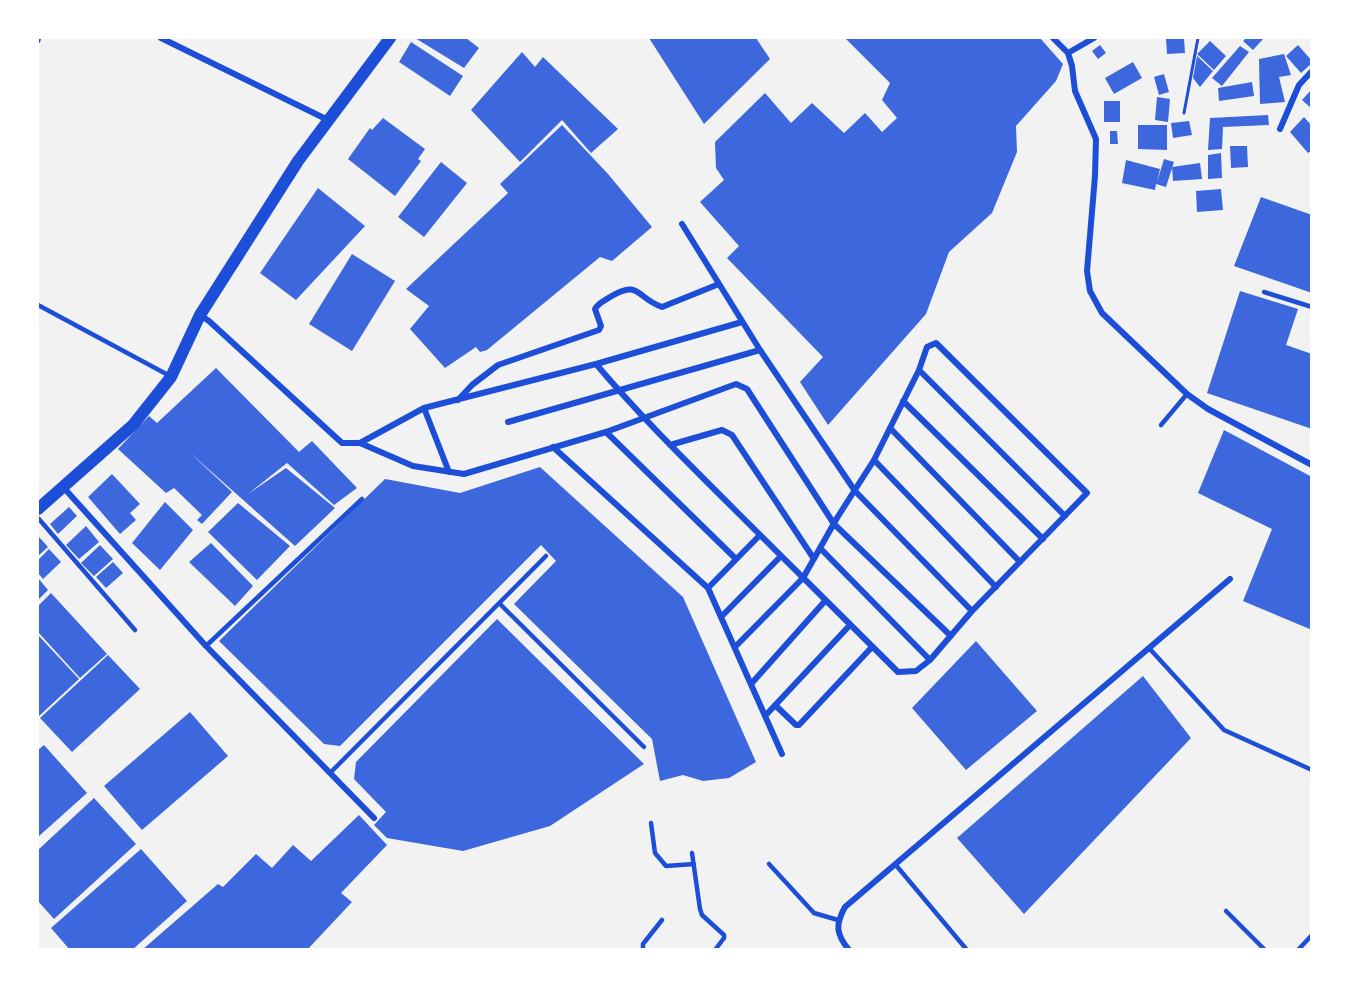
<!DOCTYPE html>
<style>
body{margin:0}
#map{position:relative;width:1349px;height:987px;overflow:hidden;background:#f2f2f2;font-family:"Noto Sans",sans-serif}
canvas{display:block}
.frame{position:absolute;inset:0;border:39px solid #fff;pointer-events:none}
</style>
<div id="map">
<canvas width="1349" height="987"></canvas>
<div class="frame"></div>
</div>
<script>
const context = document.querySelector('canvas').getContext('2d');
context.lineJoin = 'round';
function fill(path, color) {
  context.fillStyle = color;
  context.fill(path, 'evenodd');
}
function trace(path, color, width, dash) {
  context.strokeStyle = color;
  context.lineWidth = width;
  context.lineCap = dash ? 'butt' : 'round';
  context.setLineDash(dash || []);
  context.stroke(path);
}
const building = new Path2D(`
 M415 38H466L479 48 464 68Z
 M649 38H756L770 59 704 124Z
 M845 38H1040L1063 64 1056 81 1016 126 1017 152 992 213 949 252 926 314 828 425 800 382 823 357 727 258 739 246 700 202 724 180 716 168 715 142 765 93 791 123 812 103 844 133 865 113 882 132 897 118 882 100 890 83Z
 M1184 38 1185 53 1167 54 1166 39Z
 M1246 38H1264L1253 50 1243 41Z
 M1210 41 1226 56 1214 70 1197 54Z
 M411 42 463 76 450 96 399 62Z
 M1100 45 1106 53 1098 59 1092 51Z
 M1298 45 1312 61V63L1301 73 1286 56Z
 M1240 46 1249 52 1222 86 1212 78Z
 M522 52 535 67 543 57 618 129 591 153 562 120 520 162 471 110Z
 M1284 54 1291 75 1279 77 1285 102 1260 104 1259 59Z
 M1197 56 1213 71 1200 87 1193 78Z
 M1133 62 1142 78 1114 94 1105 78Z
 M1164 74 1169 92 1159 95 1154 77Z
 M1252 82 1254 96 1219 101 1218 88Z
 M1312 89V109L1302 100Z
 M1157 97 1170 99 1168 122 1155 120Z
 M1104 101H1120V122H1104Z
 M1268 115 1269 125 1223 127 1222 149 1208 150 1210 118Z
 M1304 117 1312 126V150L1308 153 1290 132Z
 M383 118 425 149 418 159 421 161 395 196 348 159 370 128 372 130Z
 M1189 121 1192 135 1173 138 1171 123Z
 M562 125 608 174 652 227 612 261 600 257 487 350 480 352 476 347 445 368 410 329 429 306 406 289 508 193 500 184Z
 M1138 125H1167V150L1138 149Z
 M1110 131H1117L1118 144H1110Z
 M1230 146H1247L1248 167 1231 168Z
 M1221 153 1222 178 1208 179V155Z
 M1164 159 1174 162 1166 187 1156 184 1155 190 1122 183 1126 160 1160 169 1157 182Z
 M441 162 467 183 424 237 398 217Z
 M1200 163 1202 179 1173 181 1172 167Z
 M318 188 365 226 296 300 260 273Z
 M1221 189 1223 210 1197 212 1196 191Z
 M1261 197 1312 215V293L1234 266Z
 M352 254 395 281 352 351 309 324Z
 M1240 291 1298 309 1286 345 1312 354V429L1207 393Z
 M216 368 299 452 312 441 357 488 334 505 287 463 248 494 286 468 335 508 295 546 188 451 232 492 202 524 197 520 202 515 174 488 166 493 118 449 149 416 157 423Z
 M1224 430 1312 477V630L1243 601 1272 529 1198 493Z
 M540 467 683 597 756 762 729 778 703 781 683 775 660 781 652 739 514 604 556 561 541 545 340 746 324 744 219 641 385 479 460 493Z
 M112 474 140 504 130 513 136 520 120 534 88 497Z
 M165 502 193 530 160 570 132 543Z
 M238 503 290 546 257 580 208 532Z
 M69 507 77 516 58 534 50 524Z
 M86 526 99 542 79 559 66 545Z
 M39 537 48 547 38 556V539Z
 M211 543 253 586 235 606 189 562Z
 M100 545 113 559 94 576 81 563Z
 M49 549 61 562 43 579 38 573V560Z
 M113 562 123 573 106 588 96 577Z
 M38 578 48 590 38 600Z
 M51 593 107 654 80 678 38 632V606Z
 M497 619 644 764 550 826 463 851 387 838 374 825 386 812 354 779 356 762Z
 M38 635 79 679 38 717Z
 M976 641 1037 711 966 770 912 708Z
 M108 655 140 689 72 752 40 718Z
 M1143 676 1191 738 1024 914 957 838Z
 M190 712 228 756 142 830 104 786Z
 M44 745 87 793 38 837V750Z
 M94 798 136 844 54 919 38 901V850Z
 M359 815 387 845 341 893 352 902 307 950H142L218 884 223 887 256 854 272 868 293 845 311 861Z
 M141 849 187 901 132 950H70L51 928Z`);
const path = new Path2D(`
 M1184 113 1198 38`);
const service = new Path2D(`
 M38 41 39 38
 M1264 292 1312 307
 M38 305 170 376
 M1161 425 1187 394
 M38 518 135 630
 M499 603 644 747
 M206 646 362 499
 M1149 648 1224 730 1312 770
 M330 773 546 556
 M651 823 655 853 666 866 694 864
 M692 853 700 909 702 915 724 935V938L715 950
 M769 864 814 913 838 920
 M895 864 967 950
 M1226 911 1265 950
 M643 950V944L662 920
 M1298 950 1312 935`);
const minor = new Path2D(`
 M161 38 328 120
 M1053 38 1068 53 1072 66 1075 91 1096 139 1095 176 1087 271 1090 291 1102 313 1187 394 1208 409 1312 465
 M1068 53 1094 38
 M1280 129 1299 85 1312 71
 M682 224 760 350 855 491 972 611
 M200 315 209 321 342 443H360L424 408 596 364 742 322
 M596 364C640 416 688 463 735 510 789 564 844 618 898 672L916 671 930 660 972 611 1087 493 936 343 927 347 919 370 874 460 837 518 803 578 735 647
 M919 370 1065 516
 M458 400 472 385 498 365 599 330 601 326 595 309C598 303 604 301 610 297 640 279 636 298 662 307L719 284
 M903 401 1043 539
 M424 408 449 472
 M508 422 760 350
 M890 428 1020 562
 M606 432 736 559
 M360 443 413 466 464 474 606 432 736 384 747 389 834 524 951 636
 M670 445 722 430 732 435 814 559
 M553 447 708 588 782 754
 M874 460 996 587
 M64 488 206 646 374 818
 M820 548 930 660
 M708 588 760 535
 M722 616 781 556
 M751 684 825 601
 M775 705 796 725H799L872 647
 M765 716 850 625
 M849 950C836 934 835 925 845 907L1230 579`);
const secondary = new Path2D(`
 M38 509 133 425 171 377 200 315 298 161 390 38`);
fill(building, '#3d67dc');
trace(path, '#1d4ed8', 3);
trace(service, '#1d4ed8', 4.5);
trace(minor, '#1d4ed8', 6);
trace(secondary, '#1d4ed8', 12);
</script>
